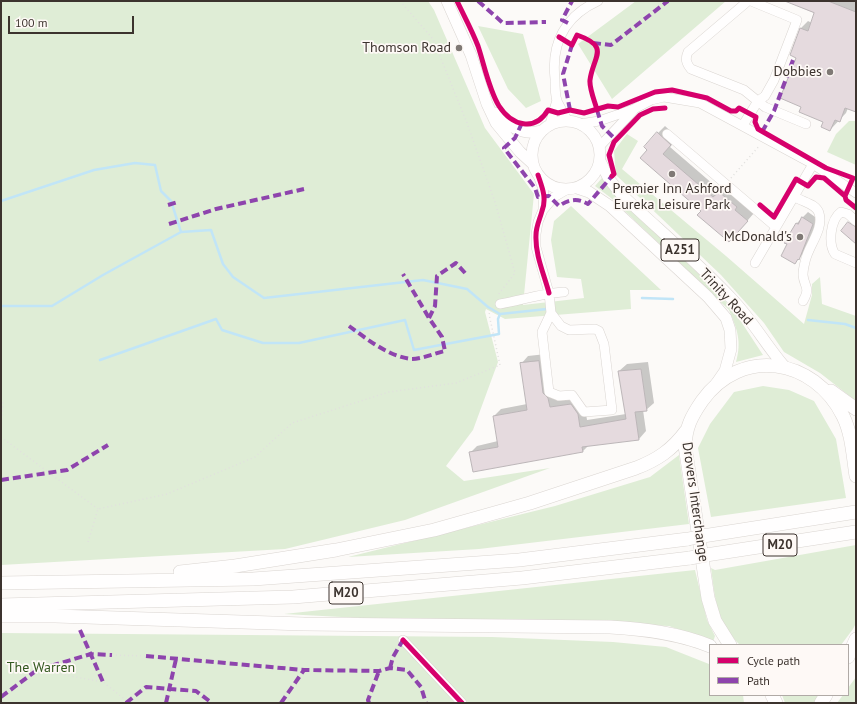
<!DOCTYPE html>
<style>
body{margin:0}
#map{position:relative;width:857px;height:704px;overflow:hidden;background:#fcfaf8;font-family:"PT Sans",sans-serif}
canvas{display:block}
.frame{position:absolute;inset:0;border:2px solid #3c332e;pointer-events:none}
.legend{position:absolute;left:709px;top:644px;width:140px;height:52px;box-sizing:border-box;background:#fef9f6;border:1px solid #b0aaa6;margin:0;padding:5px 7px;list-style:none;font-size:12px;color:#3c332e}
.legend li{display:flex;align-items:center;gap:8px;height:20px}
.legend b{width:20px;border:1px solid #b0aaa6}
.scale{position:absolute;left:8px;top:16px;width:126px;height:18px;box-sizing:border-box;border:2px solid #3c332e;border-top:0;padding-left:5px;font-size:12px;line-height:14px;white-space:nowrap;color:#3c332e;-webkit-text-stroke:3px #fef9f6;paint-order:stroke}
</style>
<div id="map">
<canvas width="857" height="704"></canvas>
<div class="frame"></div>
<ul class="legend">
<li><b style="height:5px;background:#d6006c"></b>Cycle path</li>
<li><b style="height:5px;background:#8e44ad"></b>Path</li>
</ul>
<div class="scale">100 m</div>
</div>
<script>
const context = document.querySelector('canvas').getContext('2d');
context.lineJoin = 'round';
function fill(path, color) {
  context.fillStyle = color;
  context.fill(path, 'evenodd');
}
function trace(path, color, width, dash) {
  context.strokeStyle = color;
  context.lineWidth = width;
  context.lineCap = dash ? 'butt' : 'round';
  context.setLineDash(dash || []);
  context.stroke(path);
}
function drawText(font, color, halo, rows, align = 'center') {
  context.font = font + ' "PT Sans",sans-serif';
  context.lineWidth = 3.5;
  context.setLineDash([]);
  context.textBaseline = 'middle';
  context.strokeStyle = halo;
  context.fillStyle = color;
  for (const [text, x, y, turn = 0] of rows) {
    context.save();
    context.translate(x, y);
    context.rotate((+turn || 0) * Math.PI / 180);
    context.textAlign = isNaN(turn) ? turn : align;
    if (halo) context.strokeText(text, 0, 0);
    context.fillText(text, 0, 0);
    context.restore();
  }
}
const green = new Path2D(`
 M1 1H428L434 10 485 128 534 194 523 305 584 298 581 279 557 277 551 240 554 221 571 206 661 290H630L631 309 505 319 486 309 485 312 498 362 473 430 446 466 464 481 550 468 405 520 285 549 1 565Z
 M636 1H726L612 99 578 44Z
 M478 26 523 34 541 101 526 108 508 89Z
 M849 121H856V165L827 152 836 134Z
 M627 134 638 141 622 169 726 256 804 324 812 295V284L820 277 822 304 856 316V401L820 373 784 352 764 323 721 275 616 175 614 151Z
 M602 178 614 194 719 293 738 317 763 355 736 362C742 341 737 329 729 310L611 198 595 186Z
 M763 386 789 390 814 401 836 439 846 498 711 517 698 448 710 424 734 392Z
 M679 455 689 524 479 549 348 557 555 506 650 477Z
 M856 545V623L853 629 841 645H740C716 622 715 598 711 568L715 570Z
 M695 570 707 620 715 636 713 642 669 626 480 619H380L284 614Z
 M1 633 492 637 613 642 666 647 709 664 710 695H743L744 703H1Z
 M856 677V703H837L843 695H848V688Z
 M782 695H821L816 703H785Z`);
const shadow = new Path2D(`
 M798 1 856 2V111L848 108 846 113 830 130 825 121 802 106 798 58 791 55 801 28 808 21 812 23 816 13Z
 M665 126 678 138 670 147 721 191 726 185 754 213 736 234 702 211 648 149 658 133Z
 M808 212 818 219 804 253 795 262 796 224Z
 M546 354 550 385 555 391 557 401 578 397 585 407 587 420 626 414 619 371 627 364 648 362 654 403 646 410H643L646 431 639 439 588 446 583 451 470 453 477 446 498 441 494 416 501 409 527 404 521 364 528 356Z`);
const stream = new Path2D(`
 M1 201 94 170 135 163 155 165 161 191 171 201 181 232
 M642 298 673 299
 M1 306H52L103 275 181 232 211 230 223 264 233 277 264 298 423 280 467 289 488 307 500 314 547 309
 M808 320 845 324 856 328
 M100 360 216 319 222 330 263 343H299L405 320 414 350 499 334 498 319 500 314`);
const building = new Path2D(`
 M785 1H828L856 12V112L845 108 840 122 835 120 830 131 821 127 823 122 799 112 801 107 780 98 796 58 790 55 800 28 808 31 814 13Z
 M657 132 671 145 663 154 713 197 719 192 737 207 735 210 748 221 729 242 697 215 701 211 640 158 647 150 644 147Z
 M802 217 813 224 799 260 798 259 795 264 781 256 787 244 784 243 796 223 798 224Z
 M848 222 856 227V244L841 231Z
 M539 361 543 393 548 398 550 407 571 404 578 414 580 427 626 419 618 371 641 369 647 411 635 412 639 440 582 447 583 452 473 472 469 452 498 447 493 416 527 410 520 363Z`);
const path = new Path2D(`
 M400 1 433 39 467 123 495 202 515 273 498 295
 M731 178 760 145
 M1 399 3 402 1 429
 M1 437 98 509
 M88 542 98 509 167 494 255 457 292 423 389 392 456 383 500 365 489 314 492 309
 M112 655 146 656
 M37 670 103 682 127 701`);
const minor = new Path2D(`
 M748 1 688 52C685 59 686 63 691 69L744 90 765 107 806 124
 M567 120C564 114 560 107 557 101 555 95 555 86 555 79 551 43 565 16 598 1
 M550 124 557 100
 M580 124 599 121 634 109 651 100 664 97 700 103 813 164 856 193
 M743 125 758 101 765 96 774 80 797 20 751 1
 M667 134 776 227
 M599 147 633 111
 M538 175 544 192 543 210 538 222 536 234V247L549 293 551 313 561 326 569 330 595 329 599 331 604 344 612 410 584 412 572 395 559 396 549 392 542 332 551 313
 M794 196C801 202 816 203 819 213 824 230 808 246 805 262 804 266 803 271 803 275 804 287 811 287 803 301
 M543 210 554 197 566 190
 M856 221 848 214 841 212C830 220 828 244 835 254L856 263
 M755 263 813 164
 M500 304C522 300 543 293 564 292
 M403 640 462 703`);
const major = new Path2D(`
 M447 1 471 55 487 104 496 123 520 152 532 163
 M496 113C508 126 523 136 541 131
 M532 155a34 34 0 1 1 68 0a34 34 0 1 1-68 0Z
 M600 161 609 179 621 194C658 229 697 262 732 299 752 320 766 345 784 366
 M577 188 589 192 610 206 708 297 726 318 730 330 731 349 725 371 716 384`);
const highway = new Path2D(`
 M831 391 856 409
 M703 536 856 512
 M706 555 856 532
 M180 572 235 566 336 550 434 530 530 503 636 468C657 460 672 450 686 431
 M1 583 253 579 519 560 688 539
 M1 605 293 597 522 578 690 558
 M1 616H55L304 624 610 627C644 629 678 633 710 646
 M730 645 715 621 708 598 685 446C686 427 691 417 702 401 741 346 814 358 843 416 852 434 853 457 856 476
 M848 657 856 639
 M772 695 776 703
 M821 703 826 695`);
const highwayBridge = new Path2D(`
 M688 539 703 536
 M690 558 706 555`);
const quiet = new Path2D(`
 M478 1 503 23 546 22
 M568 23 562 20 572 1
 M593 43 611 45 668 1
 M570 110 563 74 572 45
 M597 110 602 126 616 140
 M522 123 515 138 504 148 535 188 538 197 549 196 559 206C569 199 578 198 588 204L612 176
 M762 132 774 111 793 60
 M168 205 178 202
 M169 224 216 209 304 189
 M429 318 435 306 437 276 456 263 466 274
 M349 326C367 339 389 357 412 359 422 359 435 353 445 351L442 337 429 318 403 274
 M1 480 67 470 108 445
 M80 630 103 682
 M146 656 304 670 379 671 390 668 407 670 421 687 426 703
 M390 668 393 657 403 640
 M1 697 37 670 91 654 112 655
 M126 703 146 687 196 691 212 703
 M166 703 176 659
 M281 703 304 670
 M369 703 368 700 379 671`);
const cycleway = new Path2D(`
 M457 1C464 16 472 30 478 46 484 64 489 90 499 106 512 126 535 132 548 110L558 113 570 110 584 113 608 106 618 107 655 92 672 90 707 98 731 111H736L739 108 756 117 755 122 758 129 826 168 853 178 845 196 846 200 856 208
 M559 37 572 45 577 35C611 47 593 56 590 80 589 88 595 102 597 110
 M538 175C542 187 547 198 542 211 540 219 536 226 536 235 535 255 544 274 549 293
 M612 176 614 174 609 155 614 142 640 115 653 109 665 108
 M760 205 774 217 796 179 808 186 816 177 824 178 845 196
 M403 640 462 703`);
const markers = [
 [459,48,4,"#7f7975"],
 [830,72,4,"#7f7975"],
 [672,174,4,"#7f7975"],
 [800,237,4,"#7f7975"]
];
const shields = [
 [680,250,38],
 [780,545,34],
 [346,593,34]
];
const shieldNames = [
 ["A251",680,250],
 ["M20",780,545],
 ["M20",346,593]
];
const poiNames = [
 ["Thomson Road",451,48],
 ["Dobbies",822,72],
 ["Premier Inn Ashford",672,189,"center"],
 ["Eureka Leisure Park",672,205,"center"],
 ["McDonald's",792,237]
];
const streetNames = [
 ["Trinity Road",726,297,47],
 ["Drovers Interchange",695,502,82]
];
const parkNames = [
 ["The Warren",41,668]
];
fill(green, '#dfedd6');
fill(shadow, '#0003');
trace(stream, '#c1e5f7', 2.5);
fill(building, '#e5dade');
trace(building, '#bcb6b8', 1);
trace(minor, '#dad5d1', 10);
trace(major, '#dad5d1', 12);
trace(highway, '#dad5d1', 14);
trace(path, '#e1e0de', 1.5, [1, 3]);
trace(minor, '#fffefe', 9);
trace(major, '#fffefe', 11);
trace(highway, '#fffefe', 13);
trace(highwayBridge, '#dad5d1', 14, []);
trace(highwayBridge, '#fffefe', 13);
trace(quiet, '#8e44ad', 4, [8, 4]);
trace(cycleway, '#d6006c', 5);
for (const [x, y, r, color] of markers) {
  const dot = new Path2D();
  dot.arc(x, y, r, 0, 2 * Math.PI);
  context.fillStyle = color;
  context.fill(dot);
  trace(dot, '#fef9f6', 1.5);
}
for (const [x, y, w] of shields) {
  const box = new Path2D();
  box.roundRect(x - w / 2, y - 11, w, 22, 3);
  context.fillStyle = '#fef9f6';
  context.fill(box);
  trace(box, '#3c332e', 1);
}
drawText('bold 13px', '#3c332e', null, shieldNames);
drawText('14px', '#3c332e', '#fef9f6', poiNames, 'right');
drawText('14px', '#3c332e', '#fef9f6', streetNames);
drawText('14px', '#345920', '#fef9f6', parkNames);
</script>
